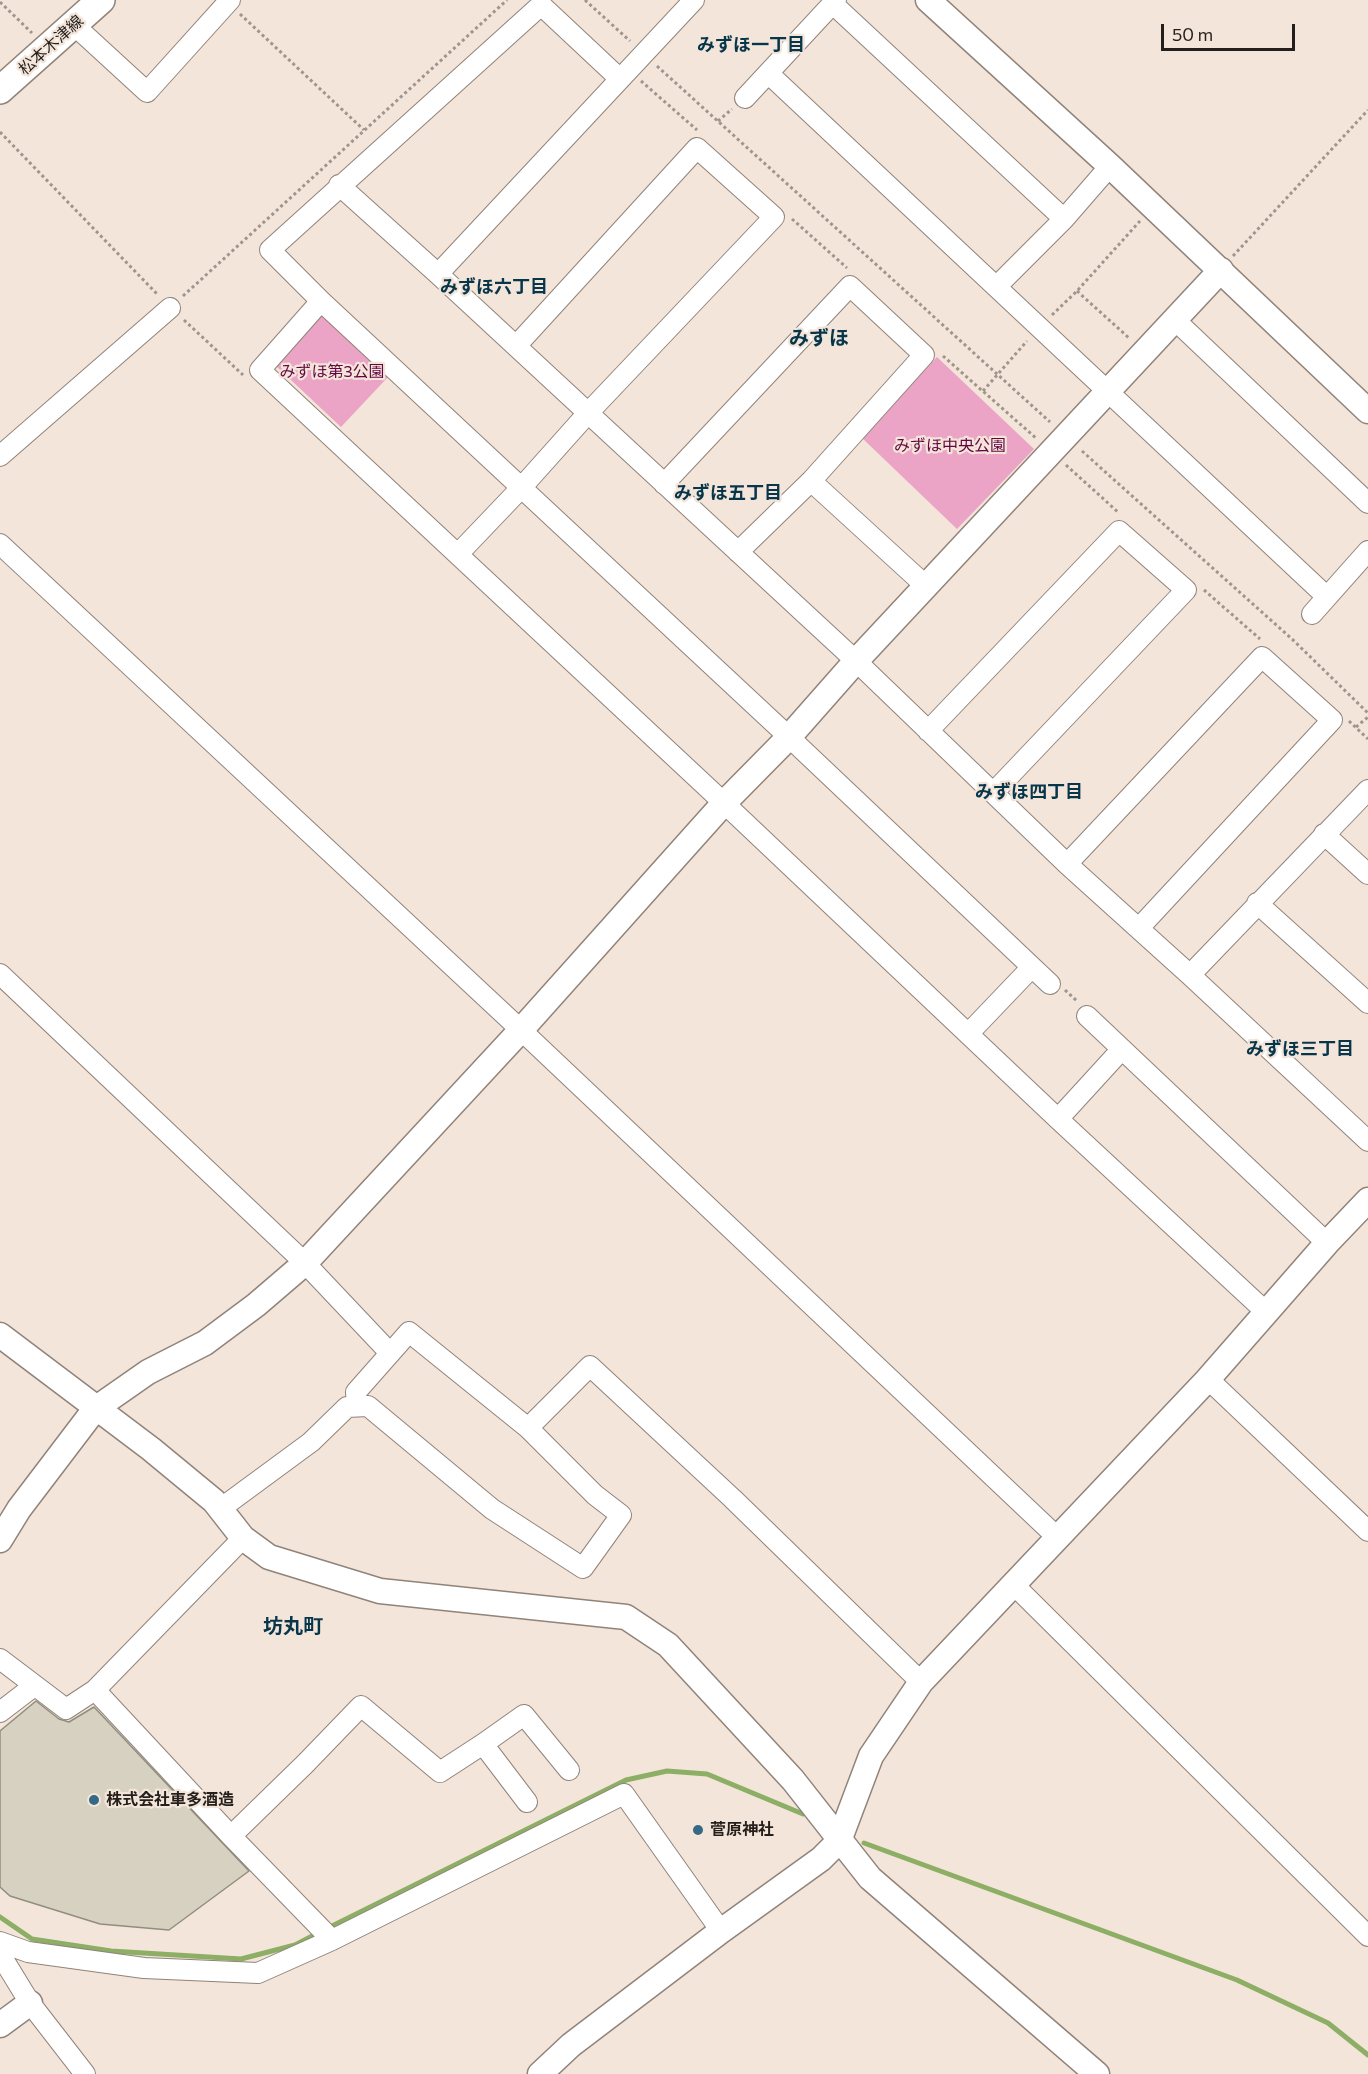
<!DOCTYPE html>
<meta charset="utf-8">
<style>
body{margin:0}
#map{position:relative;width:1368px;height:2074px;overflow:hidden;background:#f4e5da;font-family:Commissioner,sans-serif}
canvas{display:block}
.scale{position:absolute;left:1161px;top:24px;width:134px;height:27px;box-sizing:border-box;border:3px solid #241f1b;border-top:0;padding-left:8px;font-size:18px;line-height:21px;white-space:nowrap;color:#241f1b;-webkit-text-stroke:4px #f4e5da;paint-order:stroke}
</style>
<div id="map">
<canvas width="1368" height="2074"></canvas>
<div class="scale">50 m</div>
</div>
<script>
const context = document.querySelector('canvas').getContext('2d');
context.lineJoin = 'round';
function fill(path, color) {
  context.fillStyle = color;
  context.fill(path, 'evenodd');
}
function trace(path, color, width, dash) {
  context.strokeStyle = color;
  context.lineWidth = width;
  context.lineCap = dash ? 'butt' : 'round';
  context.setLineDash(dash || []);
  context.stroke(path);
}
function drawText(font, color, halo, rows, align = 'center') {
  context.font = font + ' Commissioner,"Noto Sans JP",sans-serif';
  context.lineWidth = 4.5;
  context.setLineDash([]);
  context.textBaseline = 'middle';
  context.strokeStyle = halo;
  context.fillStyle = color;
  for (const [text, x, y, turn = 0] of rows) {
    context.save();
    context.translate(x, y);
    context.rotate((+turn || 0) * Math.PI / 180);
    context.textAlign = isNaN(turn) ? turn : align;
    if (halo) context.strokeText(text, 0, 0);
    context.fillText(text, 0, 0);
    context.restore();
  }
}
const green = new Path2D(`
 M322 314 388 377 341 427 276 366Z
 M937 357 1034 449 957 529 861 437Z`);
const stream = new Path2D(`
 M864 1843 1237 1980 1328 2023 1368 2055
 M0 1917 32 1939 111 1951 241 1959 295 1945 318 1933
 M326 1929 626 1780 667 1771 707 1774 803 1814`);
const building = new Path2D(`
 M36 1701 59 1719 69 1722 94 1707 249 1871 169 1930 100 1924 10 1896 0 1887V1731Z`);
const path = new Path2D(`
 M585 0 630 41
 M0 2 32 33
 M240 14 364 130
 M657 66 1050 422
 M641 81 697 130
 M718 121 732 109
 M0 132 158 295
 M792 219 847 268
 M1233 256 1368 110
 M1077 291 1129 338
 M183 296 507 0
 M1052 315 1077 291 1140 221
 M184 320 243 375
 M943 356 1037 439
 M983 391 1027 341
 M1082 451 1292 639 1368 713
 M1066 465 1119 513
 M1204 590 1260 639
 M1349 721 1368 739
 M1356 727 1368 717
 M1065 990 1078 1002`);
const minor = new Path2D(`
 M833 4 1064 219
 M74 25 147 92 230 0
 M769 74 1326 596
 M620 79 541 5 270 250 321 301 789 737 1032 967 968 1034
 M745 98 836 0
 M339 185 438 274 856 661 1067 864 1190 975 1368 1141
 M438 274 694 0
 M997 286 1064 219 1110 166
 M321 301 260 370 724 803 1058 1119 1266 1312
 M1175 320 1368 503
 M0 456 170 308
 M811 481 927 587
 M664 484 850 286 924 355 811 481 738 552
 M0 544 521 1030 1058 1538
 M458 554 521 488 588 413 774 217 697 148 516 346
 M1312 614 1368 551
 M928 731 1119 531 1186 590 993 793
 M1324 834 1368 874
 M1067 864 1262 657 1332 720 1139 928
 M1257 903 1368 1003
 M1032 967 1050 984
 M0 974 305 1263 390 1353
 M1190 975 1368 790
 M1087 1016 1327 1243
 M1058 1119 1122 1049
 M1208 1379 1368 1531
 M528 1428 590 1366 733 1499 921 1682
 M220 1509 311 1442 347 1407 368 1406 492 1509 583 1568 621 1515 595 1495 528 1428 409 1332 356 1392 357 1406
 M1014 1585 1368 1936
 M0 1659 66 1709 95 1690 243 1538
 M95 1690 231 1836 332 1940
 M0 1712 34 1686
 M483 1744 527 1802
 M231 1836 305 1764 361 1706 440 1772 483 1744 524 1715 569 1770
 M0 1942 28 1952 144 1968 258 1973 332 1940 624 1794 721 1931
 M0 1954 30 2003 85 2074`);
const tertiary = new Path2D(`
 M928 0 1110 166 1368 411
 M0 1335 151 1449 214 1501 243 1538 269 1557 380 1591 626 1617 668 1645 793 1780 870 1878 1097 2074
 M0 1540 19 1509 95 1409 148 1372 205 1343 256 1305 305 1263 521 1030 724 803 789 737 856 661 1221 270
 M0 2025 30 2003
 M540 2074 571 2045 721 1931 821 1859 839 1841 871 1756 921 1682 1208 1379 1327 1243 1368 1200`);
const secondary = new Path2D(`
 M0 90 101 0`);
const markers = [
 [94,1800,6,"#356a86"],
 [698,1830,6,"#356a86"]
];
const streetNames = [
 ["松本木津線",51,45,-42]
];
const parkNames = [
 ["みずほ第3公園",332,372],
 ["みずほ中央公園",950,446]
];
const poiNames = [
 ["株式会社車多酒造",106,1800],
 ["菅原神社",710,1830]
];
const neighbourhoodNames = [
 ["みずほ一丁目",751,45],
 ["みずほ六丁目",494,287],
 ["みずほ五丁目",728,493],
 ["みずほ四丁目",1029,792],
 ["みずほ三丁目",1300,1049]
];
const quarterNames = [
 ["みずほ",819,338],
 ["坊丸町",293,1626]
];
fill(green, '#eba3c6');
trace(stream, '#8dae65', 5);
fill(building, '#d6d1c1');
trace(building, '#928e7f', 1.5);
trace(minor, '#908379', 22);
trace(tertiary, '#908379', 27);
trace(secondary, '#908379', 30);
trace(path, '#a0958d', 3, [3, 3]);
trace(minor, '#fff', 20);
trace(tertiary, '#fff', 24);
trace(secondary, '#fff', 27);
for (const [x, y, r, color] of markers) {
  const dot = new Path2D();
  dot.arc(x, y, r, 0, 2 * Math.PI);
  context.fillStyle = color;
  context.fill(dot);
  trace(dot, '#f4e5da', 2);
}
drawText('16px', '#241f1b', '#f4e5da', streetNames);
drawText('16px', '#640542', '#f4e5da', parkNames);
drawText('bold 16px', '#241f1b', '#f4e5da', poiNames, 'left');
drawText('bold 18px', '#07364b', '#f4e5da', neighbourhoodNames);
drawText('bold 20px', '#07364b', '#f4e5da', quarterNames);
</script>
